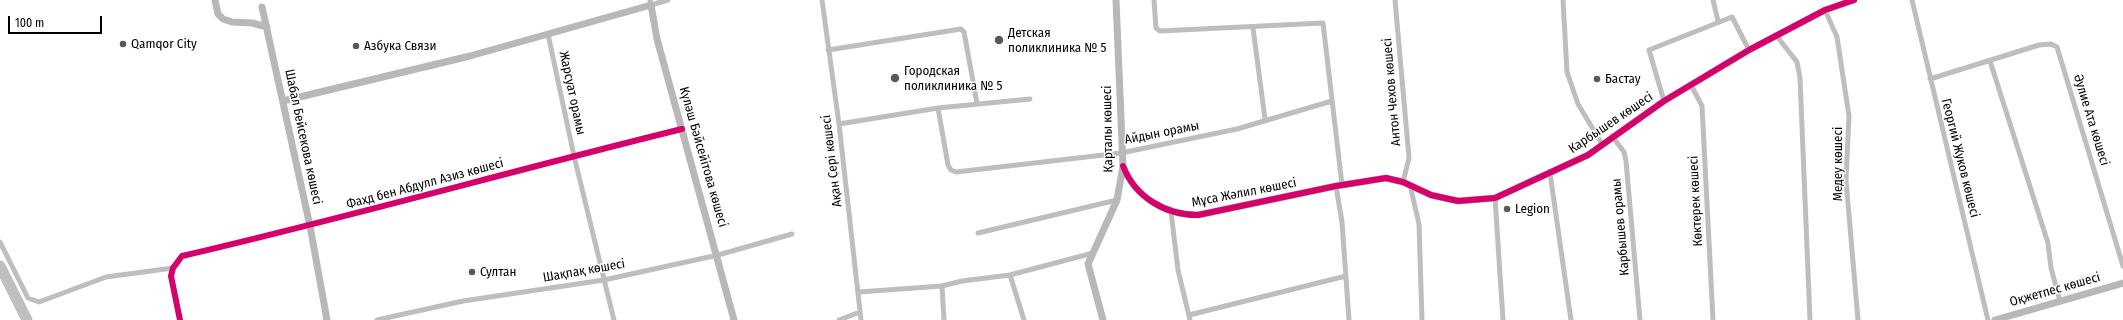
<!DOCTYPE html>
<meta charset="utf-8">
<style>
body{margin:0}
#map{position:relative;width:2123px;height:320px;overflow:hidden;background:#fff;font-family:"Fira Sans Condensed",sans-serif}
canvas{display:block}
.scale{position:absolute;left:8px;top:16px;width:94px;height:18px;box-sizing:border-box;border:2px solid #000;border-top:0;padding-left:5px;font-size:12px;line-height:14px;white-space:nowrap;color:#000;-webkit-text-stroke:3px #fff;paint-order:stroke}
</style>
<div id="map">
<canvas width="2123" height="320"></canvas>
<div class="scale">100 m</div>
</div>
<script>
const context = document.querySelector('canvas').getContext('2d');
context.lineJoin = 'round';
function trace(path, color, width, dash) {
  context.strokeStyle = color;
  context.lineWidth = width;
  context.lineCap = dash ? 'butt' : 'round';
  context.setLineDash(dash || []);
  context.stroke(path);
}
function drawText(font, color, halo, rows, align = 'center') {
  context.font = font + ' "Fira Sans Condensed",sans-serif';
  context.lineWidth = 3;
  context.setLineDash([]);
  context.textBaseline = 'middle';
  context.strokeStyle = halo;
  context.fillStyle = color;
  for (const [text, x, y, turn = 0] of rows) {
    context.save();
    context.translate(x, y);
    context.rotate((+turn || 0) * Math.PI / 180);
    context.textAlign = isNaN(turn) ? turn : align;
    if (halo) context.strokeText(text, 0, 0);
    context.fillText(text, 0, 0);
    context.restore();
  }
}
const river = new Path2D(`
 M0 266 27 320`);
const street = new Path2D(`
 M650 0 651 5 668 0
 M822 0 839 124 861 320
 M1154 0 1156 28 1160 31 1323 23 1342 185
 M1395 0 1409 158 1403 182
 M1563 0 1567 72 1578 104 1602 144
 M1713 0 1718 21
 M1912 0 1988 320
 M1825 10 1837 37 1849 116 1846 180 1858 320
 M1253 28 1265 119
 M548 34 574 156 614 320
 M1776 35 1797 62 1800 78 1810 320
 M828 50 961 29 964 32 977 103
 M1990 61 2048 243 2051 268 2060 301
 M1930 79 2039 45 2051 44 2057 47 2123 266
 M1691 85 1702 106 1713 320
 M1664 101 1649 50 1732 17 1749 50
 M938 108 948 165 951 170 956 172 1121 153 1237 129 1332 101
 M839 124 938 108 1030 99
 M1612 136 1624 152 1626 161 1640 320
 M1550 173 1571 320
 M1410 185 1419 224 1422 320
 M1336 186 1342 222 1349 320
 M1495 198 1503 320
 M1171 212 1178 270 1190 320
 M978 233 1117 200
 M0 242 28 298 39 302 106 277 173 268
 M1010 275 1024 320
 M942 286 944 320
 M859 292 942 286 962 281 1010 275 1093 253
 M1189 315 1346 276
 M180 320 171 276 173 268 182 256C350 217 515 170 682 129
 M377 320 463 301 604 280 718 255 792 234
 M839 320 860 312`);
const secondary = new Path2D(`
 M215 0 218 14 223 19 232 22 252 23 267 27
 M262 7 310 226 327 320
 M283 101 470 56 651 5 657 39 734 320
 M1123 166C1135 197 1165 215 1198 215L1336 186 1386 178 1403 182 1431 195 1458 201 1495 198 1588 155 1664 101 1749 50 1825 10 1854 0
 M1103 320 1088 264 1117 200 1123 166 1116 0
 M1995 320 2123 283`);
const cycleway = new Path2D(`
 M1123 166C1135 197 1165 215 1198 215L1336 186 1386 178 1403 182 1431 195 1458 201 1495 198 1588 155 1664 101 1749 50 1825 10 1854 0
 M180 320 171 276 173 268 182 256C350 217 515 170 682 129`);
const markers = [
 [999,40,5,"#595959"],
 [123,44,4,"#595959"],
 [356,46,4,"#595959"],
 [895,78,5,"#595959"],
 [1597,79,4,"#595959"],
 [1507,209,4,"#595959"],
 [472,272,4,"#595959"]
];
const poiNames = [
 ["Детская",1008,33],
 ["поликлиника № 5",1008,48],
 ["Qamqor City",131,44],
 ["Азбука Связи",364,46],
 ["Городская",904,71],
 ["поликлиника № 5",904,86],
 ["Бастау",1605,79],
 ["Legion",1515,209],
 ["Султан",480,272]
];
const streetNames = [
 ["Антон Чехов көшесі",1392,92,-95],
 ["Жарсуат орамы",572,93,78],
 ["Әулие Ата көшесі",2091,120,73],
 ["Карбышев көшесі",1611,123,-34],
 ["Қарталы көшесі",1108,129,-91],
 ["Айдын орамы",1162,133,-11],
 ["Шабал Бейсекова көшесі",303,137,78],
 ["Күләш Бәйсейітова көшесі",703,157,74],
 ["Георгий Жуков көшесі",1960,158,76],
 ["Ақан Сері көшесі",832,161,-97],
 ["Медеу көшесі",1838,164,-90],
 ["Фахд бен Абдулл Азиз көшесі",425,184,-15],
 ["Мұса Жәлил көшесі",1244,193,-11],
 ["Көктерек көшесі",1696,201,-93],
 ["Карбышев орамы",1621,227,-95],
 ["Шақпақ көшесі",584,271,-10],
 ["Оқжетпес көшесі",2055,290,-16]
];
trace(river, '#bfbfbf', 11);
trace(street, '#bebebe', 5);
trace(secondary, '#b8b8b8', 7);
trace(cycleway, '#d6006c', 6);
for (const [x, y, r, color] of markers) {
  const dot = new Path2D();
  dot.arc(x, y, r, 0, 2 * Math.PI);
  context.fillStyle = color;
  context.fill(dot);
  trace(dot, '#fff', 1.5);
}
drawText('13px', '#000', '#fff', poiNames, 'left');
drawText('13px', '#000', '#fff', streetNames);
</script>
